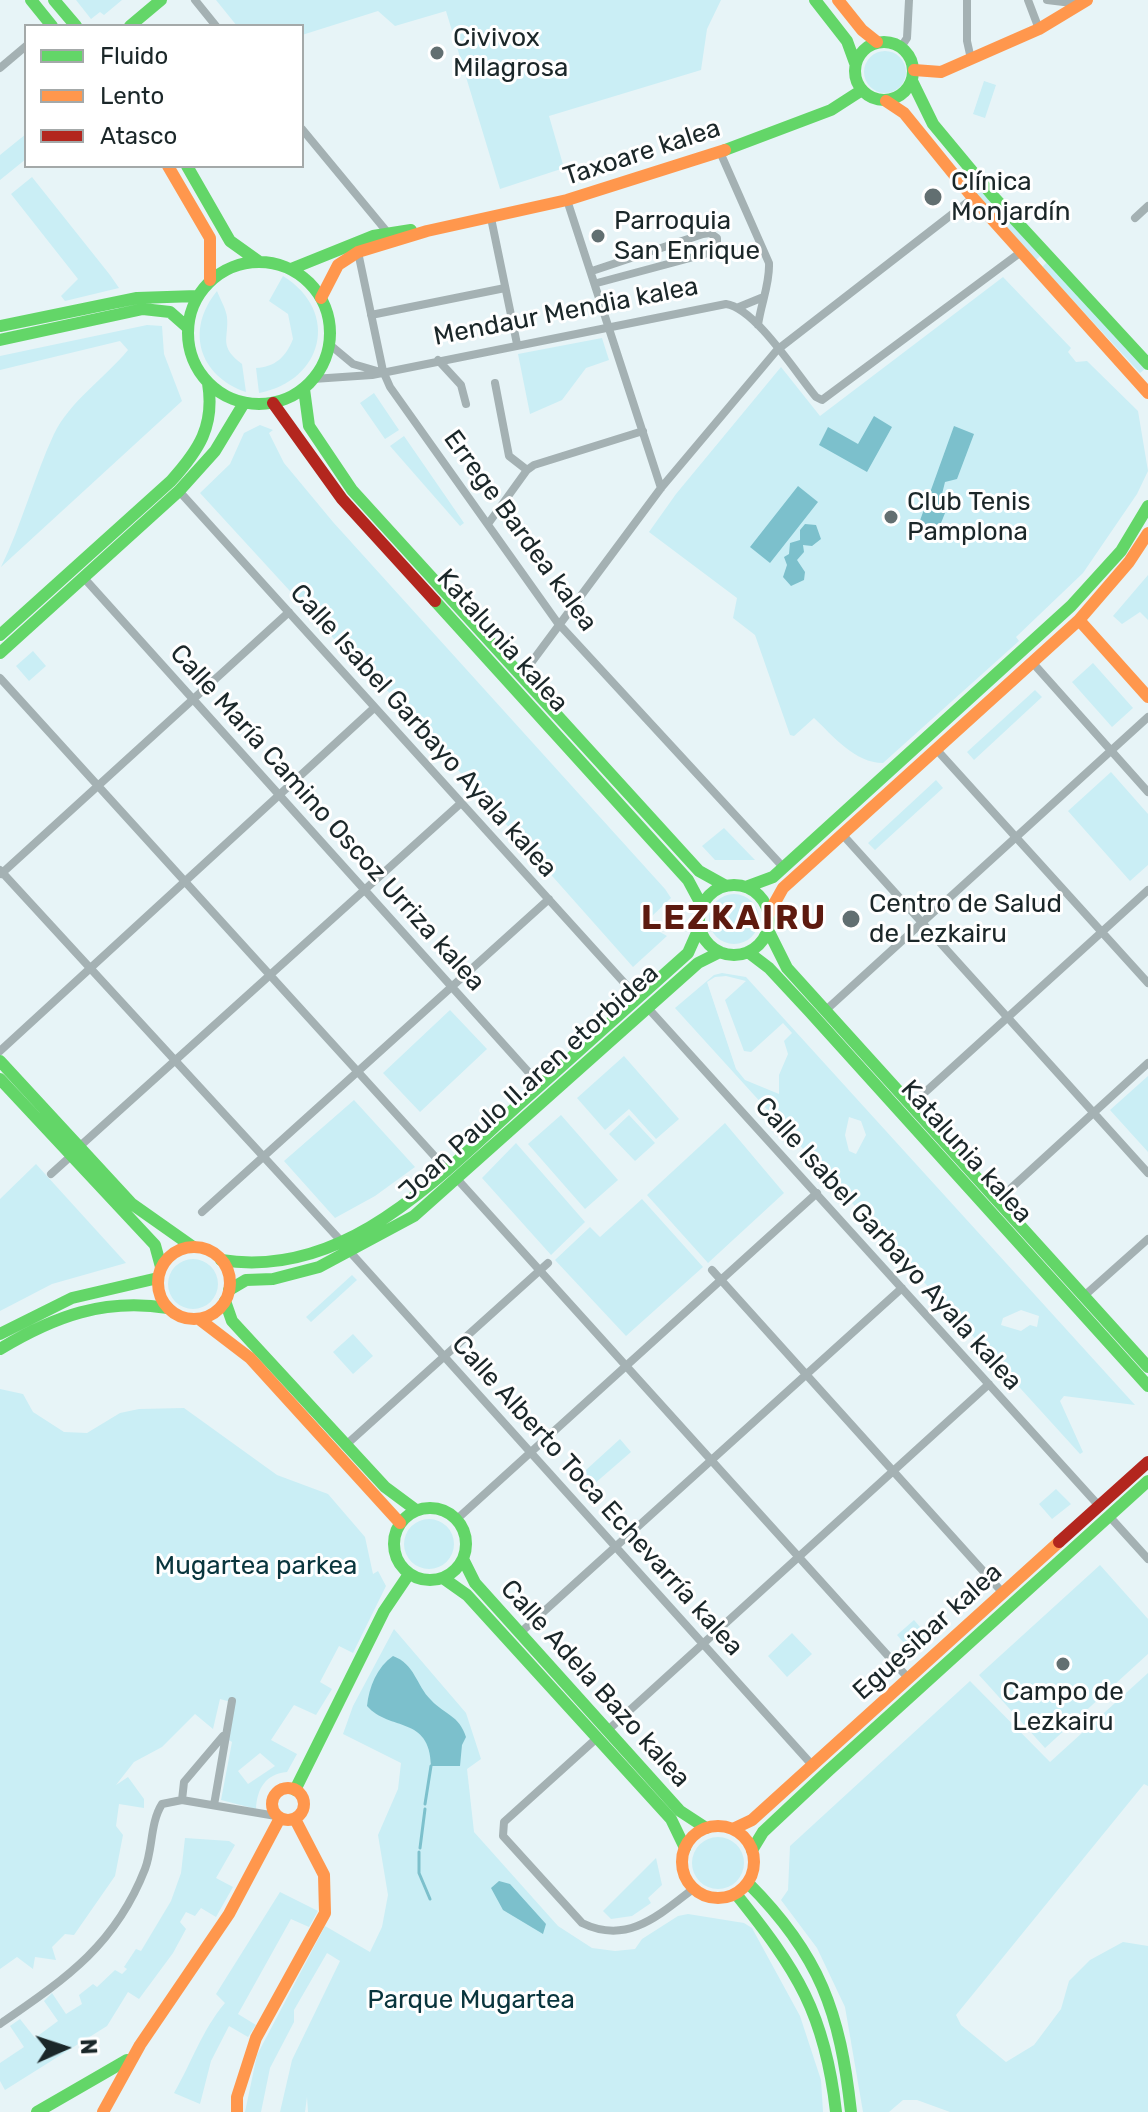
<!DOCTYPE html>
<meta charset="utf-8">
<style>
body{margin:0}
#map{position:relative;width:1148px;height:2112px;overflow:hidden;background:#e7f4f7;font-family:Rubik,sans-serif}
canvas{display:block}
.legend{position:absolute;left:24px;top:24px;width:280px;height:144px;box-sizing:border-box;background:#fff;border:2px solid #a4a9a9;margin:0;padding:10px 14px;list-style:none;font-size:24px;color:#1b2729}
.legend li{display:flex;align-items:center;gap:16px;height:40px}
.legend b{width:40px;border:2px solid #a4a9a9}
.north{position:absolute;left:24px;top:2008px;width:80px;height:80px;-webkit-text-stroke:6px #fff;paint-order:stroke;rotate:87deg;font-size:22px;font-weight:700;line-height:32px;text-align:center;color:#1b2729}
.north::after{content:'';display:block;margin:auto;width:28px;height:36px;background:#1b2729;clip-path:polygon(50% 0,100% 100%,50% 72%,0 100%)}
</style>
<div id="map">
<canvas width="1148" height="2112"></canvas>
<ul class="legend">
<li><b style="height:10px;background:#63d668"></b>Fluido</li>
<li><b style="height:10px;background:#ff974d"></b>Lento</li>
<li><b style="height:10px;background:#b3261e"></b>Atasco</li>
</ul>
<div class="north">N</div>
</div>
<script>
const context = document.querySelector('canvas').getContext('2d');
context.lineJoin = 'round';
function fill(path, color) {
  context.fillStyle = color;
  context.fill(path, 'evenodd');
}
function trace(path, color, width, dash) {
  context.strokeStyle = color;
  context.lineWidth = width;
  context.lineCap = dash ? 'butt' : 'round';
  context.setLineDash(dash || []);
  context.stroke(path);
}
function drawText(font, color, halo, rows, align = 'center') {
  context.font = font + ' Rubik,sans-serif';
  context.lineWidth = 6;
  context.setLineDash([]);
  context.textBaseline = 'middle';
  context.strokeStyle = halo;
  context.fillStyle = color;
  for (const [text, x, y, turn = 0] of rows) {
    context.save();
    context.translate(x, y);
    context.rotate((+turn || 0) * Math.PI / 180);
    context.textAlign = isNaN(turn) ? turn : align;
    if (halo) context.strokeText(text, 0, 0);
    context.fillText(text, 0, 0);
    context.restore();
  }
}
const green = new Path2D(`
 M76 0H122L104 15 100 12 91 19Z
 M216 0H721L707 29 701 70 549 116 564 168 500 189 446 11 395 26 378 11 302 35V26H237Z
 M864 72a21 21 0 1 1 42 0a21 21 0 1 1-42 0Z
 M984 81 996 85 985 118 973 114Z
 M26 134V159L0 180V155Z
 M32 177 110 275 119 288 65 301 61 296 78 279 11 194Z
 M978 186 1041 255 1035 261 972 189Z
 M1047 262 1146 368 1140 373 1042 267Z
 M283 276C341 312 323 381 259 393L256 368C275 367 286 357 293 339L288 314 269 301Z
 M1003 277 1071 348 1068 352 1076 362 1087 361 1138 411 1148 471 1137 494 1083 573 1016 637 1019 641 883 763C855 763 833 736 814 718L794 736 790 735 755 635 733 618 737 598 649 532 676 494 781 367 820 416Z
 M217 291C220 299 226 309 227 317 229 339 218 346 242 364L246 392C199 376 185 330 217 291Z
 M147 325 162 326 164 354 182 401 1 567C22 524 34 477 54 434 70 401 105 378 128 350L120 341 0 370V356Z
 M602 338 609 360 586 368 562 400 530 414 518 354Z
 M374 393 399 430 385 439 360 403Z
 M260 425 273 430 269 433 284 463 333 522 665 889 671 898 651 917 649 926 667 936 633 967 386 689 378 687 200 493 230 464 244 433Z
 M404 436 464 523 460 526 390 446Z
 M1148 575V620L1140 612 1122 624 1113 616Z
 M33 651 46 666 29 681 16 666Z
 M1093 663 1133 708 1112 727 1072 682Z
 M1035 690 1042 697 974 760 967 752Z
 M1111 772 1148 814V865L1130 881 1068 811Z
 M936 780 943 788 875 850 868 843Z
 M724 828 755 860H715L702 846Z
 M709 919a25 25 0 1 1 50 0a25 25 0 1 1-50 0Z
 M722 973 746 977 1135 1405 1064 1396 1060 1401 1083 1452 1080 1454 675 1008 714 975ZM726 976 746 981 725 1000 744 1051 751 1052 783 1023 792 1033 784 1041 788 1054 779 1075V1094L745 1080 736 1069 707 982 715 977ZM849 1117 861 1121 866 1135 856 1154 849 1151 845 1135ZM1021 1310 1039 1316 1037 1327 1030 1325 1021 1331 1001 1325 1003 1318Z
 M450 1010 487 1049 420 1112 383 1073Z
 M624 1056 679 1119 656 1139 629 1109 605 1130 577 1098Z
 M1148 1076V1152L1110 1110Z
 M354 1100 415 1167 375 1196 335 1218 284 1161Z
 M561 1115 618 1180 585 1209 528 1144Z
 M629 1115 655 1143 635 1161 609 1134Z
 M725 1123 784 1193 708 1263 647 1195Z
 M516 1143 585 1222 551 1255 482 1178Z
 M36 1164 126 1263 52 1284 0 1311V1199Z
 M642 1199 703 1267 626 1336 555 1260 590 1227 600 1237Z
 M168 1284a25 25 0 1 1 50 0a25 25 0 1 1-50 0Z
 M352 1275 357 1280 311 1322 306 1317Z
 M353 1334 373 1356 353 1374 333 1352Z
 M0 1389 23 1394 33 1412 64 1432 87 1433 120 1413 139 1409 184 1408 277 1475 328 1494 365 1537 373 1574 378 1571 386 1586 353 1653 339 1646 320 1682 332 1689 316 1715 294 1705 271 1740 297 1754 287 1772C266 1774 257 1788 256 1809L221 1800 232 1742 223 1736 231 1702 220 1699 213 1729 195 1714 162 1747 134 1762 116 1785 128 1777 144 1799V1808L119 1804 116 1826 123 1835 115 1876 74 1935 65 1934 52 1947 56 1960 35 1957 33 1969 17 1957 0 1969ZM260 1753 275 1766 248 1784 238 1771Z
 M620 1439 631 1452 586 1491 576 1479Z
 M1056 1489 1071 1504 1052 1519 1039 1504Z
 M404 1544a25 25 0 1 1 50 0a25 25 0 1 1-50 0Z
 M1100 1565 1148 1619V1654L1045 1748 979 1675Z
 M914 1620 927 1635 910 1650 897 1635Z
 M394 1629 466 1713 481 1759 467 1769 474 1832 558 1926 592 1948 615 1951 635 1949 642 1939 678 1916 688 1914 744 1923 752 1928 800 2016 821 2080 823 2112H308L307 2097 305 2112H280L292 2060 340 1961 327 1953 294 2010V2022L270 2068 261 2112H245L257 2055 325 1926 370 1952 382 1927 388 1895 378 1835 398 1789 401 1763 343 1734 353 1706Z
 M792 1633 812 1654 787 1677 768 1656Z
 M1148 1673V1786L1144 1784 956 2015 961 2025 1006 2062 1034 2045 1061 2009 1069 1981 1090 1960 1123 1942 1148 1946V2112H950L917 2100H903L889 2112H863L845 2007 817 1948 781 1900 788 1890 790 1846 970 1681 1050 1762Z
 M692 1863a26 26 0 1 1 52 0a26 26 0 1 1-52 0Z
 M185 1838 229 1841 235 1845 216 1878 233 1887 216 1917 201 1908 195 1916 186 1912 180 1922 186 1929 173 1953 139 1999 128 1992 107 2026 5 2090 0 2081V2063L24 2047 10 2026 20 2019 35 2038 58 2021 44 2001 52 1993 66 2014 82 2004 79 1995 93 1984 97 1987 115 1970 122 1974 127 1969 124 1967 136 1949 141 1951 171 1901 181 1873Z
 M656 1858 662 1885 648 1898 651 1903 632 1916 611 1919 603 1911Z
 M280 1892 318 1911 309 1927 291 1919 238 2014 256 2025 248 2037 229 2026 211 2061 200 2104 174 2093C192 2062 202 2030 225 2003L216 1994Z`);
const water = new Path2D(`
 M874 416 892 427 867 472 819 445 828 427 858 444Z
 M954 426 974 434 957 479 945 482 942 494 949 503 937 533 918 526Z
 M798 486 818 502 770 563 750 547Z
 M805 524 816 525 821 539 812 546 803 545 804 552 797 560 805 572 804 580 791 586 783 577 787 565 784 557 789 554 790 543 800 540V530Z
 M393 1656C415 1664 416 1685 431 1700 445 1715 459 1715 466 1737L462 1745 460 1766H431C430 1715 390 1732 367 1706 369 1687 377 1667 393 1656Z
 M499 1881 510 1884 546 1924 543 1934 503 1910 491 1888Z`);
const stream = new Path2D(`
 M425 1804 431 1766
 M420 1848 425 1809
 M419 1852V1873L430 1899`);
const street = new Path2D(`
 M195 0 216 26
 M967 0V41L971 59
 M1028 0 1039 29
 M1047 0 1080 4
 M901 47 907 38 909 0
 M0 68 26 46
 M302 129 388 233
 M720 152 769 263C770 284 761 303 758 325
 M567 200 661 488
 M491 218 517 344
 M1135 218 1148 206
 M358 252 383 371 390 387 557 622 783 867
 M592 271 703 234 710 233 717 238V246L705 254 597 283
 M739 307 761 298
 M371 315 505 288
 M329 344 353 364 377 371
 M438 360 461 385 466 404
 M313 379 372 375 726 304C755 308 796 373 816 397L822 400 1021 252
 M495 383 509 456 527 470
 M179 491 638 998
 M488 524 527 470 534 465 643 431
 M84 578 541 1086
 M1032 662 1148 792
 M522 675 661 488 777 350 973 198
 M0 678 448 1171
 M936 749 1148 983
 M842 834 1148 1173
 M0 870 341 1241
 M1 874 289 612
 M647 1007 1100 1507
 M826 1010 1148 717
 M0 1051 374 708
 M911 1105 1148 890
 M79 1147 461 803
 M51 1174 71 1156
 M458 1180 909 1679
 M998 1200 1148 1063
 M202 1212 549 899
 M351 1253 813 1766
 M712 1270 1003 1593
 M1084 1296 1148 1239
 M347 1444 548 1263
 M1109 1516 1148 1559
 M457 1519 817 1193
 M520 1633 902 1288
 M608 1730 989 1384
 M597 1738 504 1822 503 1836 582 1923C627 1945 658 1916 693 1889
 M182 1800 184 1782 223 1736
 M214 1805 232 1701
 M0 2024C65 1979 115 1946 145 1869 153 1848 150 1823 162 1804L182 1800 276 1816`);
const fast = new Path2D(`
 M31 0 52 26
 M54 0 76 26
 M815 0 847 41 855 63
 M130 26 161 0
 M855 71a29 29 0 1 1 58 0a29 29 0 1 1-58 0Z
 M912 81 933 124 992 195 1148 364
 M725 150 831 110 862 90
 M187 166 230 241 258 261
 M188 333a71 71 0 1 1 142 0a71 71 0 1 1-142 0Z
 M291 269 373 236 411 230
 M0 326 137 298 197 296
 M0 340 143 309 170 312 187 327
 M304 389 309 426 352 490 699 871 726 886
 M435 601 688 880 702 906
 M0 635 171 481C199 450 215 426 208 383
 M0 653 179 491 215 451 244 403
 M699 920a35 35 0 1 1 70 0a35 35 0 1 1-70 0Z
 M746 887 773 877 1071 606 1121 551 1148 506
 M768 930 787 968 1148 1367
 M748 952 769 968 809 1011 1148 1386
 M0 1061 132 1204 193 1247
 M0 1079 155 1245 161 1267
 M221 1260C347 1280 440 1175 525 1099 579 1050 634 1002 688 953L700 926
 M229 1290 246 1280 273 1279 319 1267 414 1216 698 963 720 952
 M225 1301 232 1321 385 1487 416 1510
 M0 1334 72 1298 158 1278
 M0 1349C55 1316 104 1298 168 1308
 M394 1544a36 36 0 1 1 72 0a36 36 0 1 1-72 0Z
 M463 1559 475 1583 680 1811 706 1828
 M443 1578 467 1595 671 1819 685 1848
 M295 1790 384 1611 409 1574
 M752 1850 763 1832 828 1771 1148 1481
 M748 1883C820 1955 840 2012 851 2112
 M736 1894C797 1970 825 2013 836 2112
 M37 2112 127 2060`);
const slow = new Path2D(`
 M838 0 862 30 877 42
 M914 70 941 72 1039 29 1087 0
 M886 101 904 113 973 198 1148 393
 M168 166 210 238V280
 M321 298 338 265 358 252 427 231 567 200 725 150
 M1079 620 1148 697
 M769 913 783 888 1079 620 1129 562 1148 533
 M158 1283a36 36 0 1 1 72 0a36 36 0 1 1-72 0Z
 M199 1319 250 1358 400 1523
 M272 1804a16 16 0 1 1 32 0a16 16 0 1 1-32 0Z
 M682 1862a36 36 0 1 1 72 0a36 36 0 1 1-72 0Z
 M733 1829 752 1820 1059 1542
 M103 2112 140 2045 229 1914 280 1818
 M237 2112V2097L256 2038 325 1913 324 1875 295 1819`);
const jam = new Path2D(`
 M273 403 342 499 435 601
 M1059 1542 1148 1462`);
const markers = [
 [437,53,8,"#626f71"],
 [933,197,10,"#626f71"],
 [598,236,8,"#626f71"],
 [891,517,8,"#626f71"],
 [851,919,10,"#626f71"],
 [1063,1664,8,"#626f71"]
];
const poiNames = [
 ["Civivox",453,38],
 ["Milagrosa",453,68],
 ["Clínica",951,182],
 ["Monjardín",951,212],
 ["Parroquia",614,221],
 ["San Enrique",614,251],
 ["Club Tenis",907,502],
 ["Pamplona",907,532],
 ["Centro de Salud",869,904],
 ["de Lezkairu",869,934],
 ["Campo de",1063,1692,"center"],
 ["Lezkairu",1063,1722,"center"]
];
const streetNames = [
 ["Taxoare kalea",642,153,-18],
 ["Mendaur Mendia kalea",566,312,-11],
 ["Errege Bardea kalea",520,531,54],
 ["Katalunia kalea",502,641,48],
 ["Calle Isabel Garbayo Ayala kalea",423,731,48],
 ["Calle María Camino Oscoz Urriza kalea",327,818,48],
 ["Joan Paulo II.aren etorbidea",529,1083,-42],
 ["Katalunia kalea",966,1152,48],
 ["Calle Isabel Garbayo Ayala kalea",888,1244,48],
 ["Calle Alberto Toca Echevarría kalea",597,1496,48],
 ["Eguesibar kalea",928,1632,-42],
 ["Calle Adela Bazo kalea",595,1684,48]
];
const parkNames = [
 ["Mugartea parkea",256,1566],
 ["Parque Mugartea",471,2000]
];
const districtNames = [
 ["LEZKAIRU",734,919]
];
fill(green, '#caeef5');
fill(water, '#7cc0cc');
trace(stream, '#7cc0cc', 3);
trace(street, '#a4b1b3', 8);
trace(fast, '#63d668', 12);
trace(slow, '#ff974d', 12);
trace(jam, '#b3261e', 12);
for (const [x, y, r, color] of markers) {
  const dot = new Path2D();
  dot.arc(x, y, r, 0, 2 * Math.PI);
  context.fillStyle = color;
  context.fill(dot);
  trace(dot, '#fff', 3);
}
drawText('26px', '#1b2729', '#fff', poiNames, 'left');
drawText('26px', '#1b2729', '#fff', streetNames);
drawText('26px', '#09353d', '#fff', parkNames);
context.letterSpacing = '2px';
drawText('bold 34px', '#5d1a0f', '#fff', districtNames);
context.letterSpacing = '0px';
</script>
